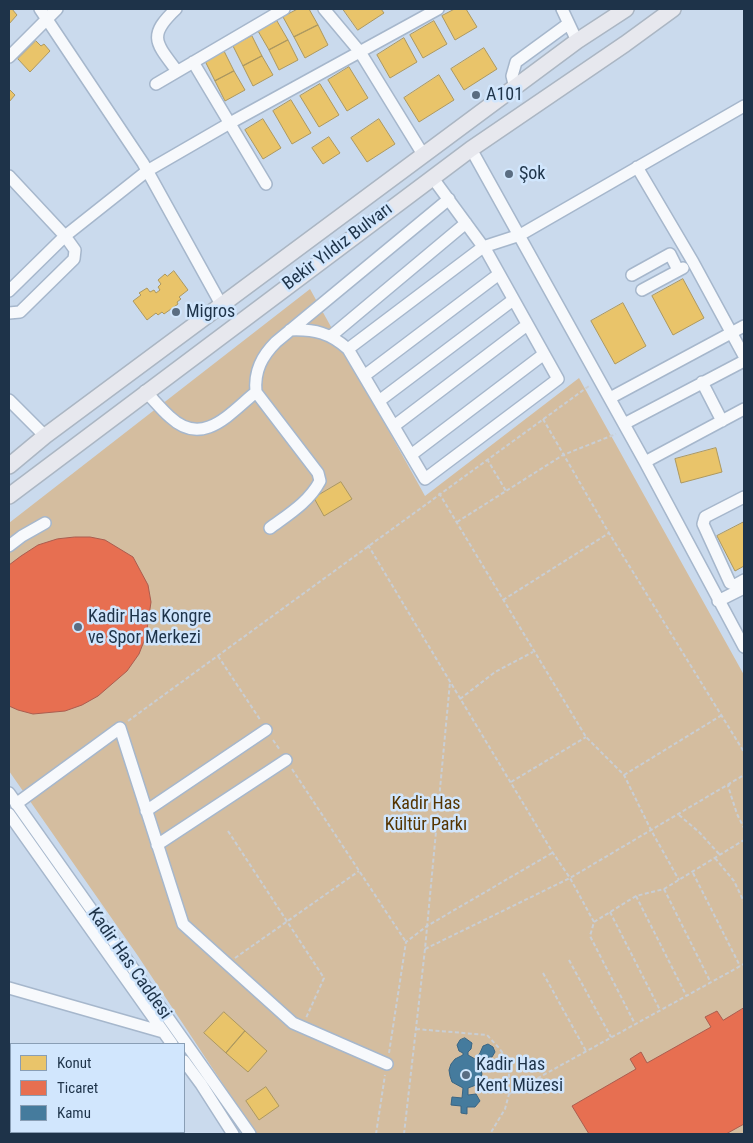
<!DOCTYPE html>
<meta charset="utf-8">
<style>
body{margin:0}
#map{position:relative;width:753px;height:1143px;overflow:hidden;background:#cadaed;font-family:"Roboto Condensed",sans-serif}
canvas{display:block}
.frame{position:absolute;inset:0;border:10px solid #1e3349;pointer-events:none}
.legend{position:absolute;left:10px;top:1043px;width:175px;height:90px;box-sizing:border-box;background:#d1e6fd;border:1px solid #899eb5;margin:0;padding:6px 9px;list-style:none;font-size:15px;color:#1e3349}
.legend li{display:flex;align-items:center;gap:10px;height:25px}
.legend b{width:25px;border:1px solid #899eb5}
</style>
<div id="map">
<canvas width="753" height="1143"></canvas>
<div class="frame"></div>
<ul class="legend">
<li><b style="height:14px;background:#e9c46a"></b>Konut</li>
<li><b style="height:14px;background:#e76f51"></b>Ticaret</li>
<li><b style="height:14px;background:#457b9d"></b>Kamu</li>
</ul>
</div>
<script>
const context = document.querySelector('canvas').getContext('2d');
context.lineJoin = 'round';
function fill(path, color) {
  context.fillStyle = color;
  context.fill(path, 'evenodd');
}
function trace(path, color, width, dash) {
  context.strokeStyle = color;
  context.lineWidth = width;
  context.lineCap = dash ? 'butt' : 'round';
  context.setLineDash(dash || []);
  context.stroke(path);
}
function drawText(font, color, halo, rows, align = 'center') {
  context.font = font + ' "Roboto Condensed",sans-serif';
  context.lineWidth = 5;
  context.setLineDash([]);
  context.textBaseline = 'middle';
  context.strokeStyle = halo;
  context.fillStyle = color;
  for (const [text, x, y, turn = 0] of rows) {
    context.save();
    context.translate(x, y);
    context.rotate((+turn || 0) * Math.PI / 180);
    context.textAlign = isNaN(turn) ? turn : align;
    if (halo) context.strokeText(text, 0, 0);
    context.fillText(text, 0, 0);
    context.restore();
  }
}
const green = new Path2D(`
 M310 289 425 496 579 378 744 675V1134H256L138 956 9 771V523Z`);
const homes = new Path2D(`
 M9 9H12L17 15 9 24Z
 M298 9H309L318 25 294 37 283 17Z
 M343 9H381L384 13 358 30Z
 M455 9H466L477 27 455 40 442 16Z
 M277 21 288 40 269 50 258 31Z
 M434 21 447 44 423 58 410 35Z
 M318 25 328 45 305 58 294 37Z
 M252 36 262 56 243 66 233 46Z
 M404 38 417 62 390 78 377 55Z
 M288 40 298 60 279 70 269 50Z
 M36 41 41 46 44 44 50 51 30 72 18 59Z
 M484 48 497 69 464 90 451 69Z
 M224 51 234 71 215 81 205 61Z
 M262 56 273 75 253 86 243 66Z
 M349 67 368 98 347 111 328 80Z
 M234 71 245 90 225 101 215 81Z
 M439 75 454 100 419 122 404 98Z
 M320 84 339 115 319 127 300 96Z
 M9 89 15 95 9 102Z
 M291 100 311 133 292 144 273 111Z
 M263 119 281 148 263 159 245 130Z
 M379 119 395 144 367 162 351 138Z
 M329 137 340 153 323 164 312 148Z
 M174 271 188 290 179 297 181 299 177 302 178 304 164 314 162 312 158 315 156 313 147 320 133 301 141 295 139 293 147 288 150 292 154 290 156 293 160 290 158 287 161 284 158 280 165 274 167 276Z
 M683 279 704 318 673 335 652 296Z
 M623 303 646 346 615 364 591 321Z
 M716 448 722 472 681 483 675 459Z
 M341 482 352 499 324 516 314 498Z
 M744 522V566L735 571 717 536Z
 M224 1012 245 1031 226 1053 204 1033Z
 M245 1031 267 1051 248 1072 226 1053Z
 M266 1087 279 1106 259 1120 246 1101Z`);
const shops = new Path2D(`
 M75 537H90L105 540 133 557 148 585 151 602 146 636 139 654 127 671 98 696 82 705 65 711 33 714 18 710 9 706V565L21 556 38 545 57 539Z
 M744 1008V1124L726 1134H589L572 1106 636 1069 630 1059 641 1052 647 1063 711 1027 705 1017 717 1011 723 1020Z`);
const public = new Path2D(`
 M465 1038 472 1043 471 1049 468 1052V1055L475 1059 480 1053 483 1046 488 1044 493 1047 495 1052 492 1057 484 1058 479 1063 482 1074 480 1080 476 1085 468 1088V1095L476 1094 480 1101 475 1107H467V1114L461 1113V1106L451 1105 452 1097 462 1098 463 1088 452 1082 450 1076 449 1070 451 1064 455 1059 463 1055V1053L459 1051 457 1045 460 1040Z`);
const path = new Path2D(`
 M543 419 609 533 744 752
 M487 459 506 491
 M439 493 586 737 624 775 651 830 679 880
 M457 522 563 455 616 434
 M368 545 553 853 570 878 594 922 590 936 635 1024
 M503 600 609 533
 M218 656 261 721
 M460 699 495 672 533 652
 M128 721 589 386
 M273 740 280 750
 M292 769 406 942
 M624 775 722 715
 M511 782 586 737
 M730 784 728 786 737 814 744 828
 M679 815 699 832 720 855
 M228 831 324 978 306 1018
 M715 858 734 881 744 902
 M693 873 740 966
 M664 889 710 981
 M636 896 686 995
 M610 912 660 1010
 M594 922 636 896 664 889 744 840
 M425 949 570 878 744 775
 M235 958 359 871
 M569 960 611 1037
 M543 973 586 1051
 M416 1029 487 1035 499 1048 504 1055 509 1070V1094L505 1109 490 1134
 M389 1053 406 942 427 926 552 853
 M509 1094 744 964
 M376 1134 385 1075
 M404 1134 425 949 450 682`);
const minor = new Path2D(`
 M40 9 143 163 222 306
 M176 9C147 36 156 43 177 71
 M324 9 360 52 424 156
 M562 9 577 41
 M9 57 57 9
 M193 62 266 184
 M156 84 284 9
 M515 88 512 76 516 62 568 24
 M471 149 645 462 744 647
 M637 167 693 262 744 356
 M9 176 65 236 9 291
 M632 275 670 254 678 270
 M642 290 683 268
 M9 313 20 312 74 259 75 250 65 236 147 171 230 123 438 9
 M290 330C315 329 330 333 348 349L425 479 558 379 487 252 432 177
 M331 336 466 223
 M348 349 483 247 520 235 744 106
 M364 376 499 274
 M702 382 722 421
 M145 391C154 400 161 409 170 417 203 448 230 413 256 392
 M610 398 744 326
 M9 400 45 436
 M379 401 513 300
 M624 424 744 361
 M394 426 527 325
 M411 455 544 354
 M645 462 744 409
 M744 497 705 517 703 524 730 583 735 585 744 580
 M270 528C289 514 309 502 320 481L318 473 256 392C254 371 262 356 276 342L449 199
 M9 546 22 536 45 523
 M718 601 744 588
 M9 793 250 1134
 M16 804 120 728 183 924 293 1023 387 1064
 M146 811 266 730
 M9 814 172 1044
 M157 845 286 760
 M9 988 163 1032
 M184 1061 201 1084 233 1134
 M9 1123H11
 M41 1132 49 1134`);
const major = new Path2D(`
 M9 466 45 436 577 41 626 9
 M9 496 471 149 625 44 673 9`);
const markers = [
 [476,95,5,"#5a6d82"],
 [509,174,5,"#5a6d82"],
 [176,312,5,"#5a6d82"],
 [78,627,5,"#5a6d82"],
 [466,1075,5,"#5a6d82"]
];
const poiNames = [
 ["A101",486,95],
 ["Şok",519,174],
 ["Migros",186,312],
 ["Kadir Has Kongre",88,617],
 ["ve Spor Merkezi",88,638],
 ["Kadir Has",476,1065],
 ["Kent Müzesi",476,1086]
];
const streetNames = [
 ["Bekir Yıldız Bulvarı",338,247,-37],
 ["Kadir Has Caddesi",129,964,55]
];
const parkNames = [
 ["Kadir Has",426,804],
 ["Kültür Parkı",426,825]
];
fill(green, '#d4bd9f');
fill(homes, '#e9c46a');
trace(homes, '#ac9860', 1);
fill(shops, '#e76f51');
trace(shops, '#ab5d4f', 1);
fill(public, '#457b9d');
trace(public, '#396584', 1);
trace(minor, '#a6b7cc', 14);
trace(major, '#abb6c3', 18);
trace(path, '#c9ced4', 2, [4, 2.5]);
trace(minor, '#f7f9fc', 11);
trace(major, '#e7e8ee', 15);
for (const [x, y, r, color] of markers) {
  const dot = new Path2D();
  dot.arc(x, y, r, 0, 2 * Math.PI);
  context.fillStyle = color;
  context.fill(dot);
  trace(dot, '#d1e6fd', 2);
}
drawText('18px', '#1e3349', '#d1e6fd', poiNames, 'left');
drawText('18px', '#1e3349', '#d1e6fd', streetNames);
drawText('18px', '#553501', '#d1e6fd', parkNames);
</script>
